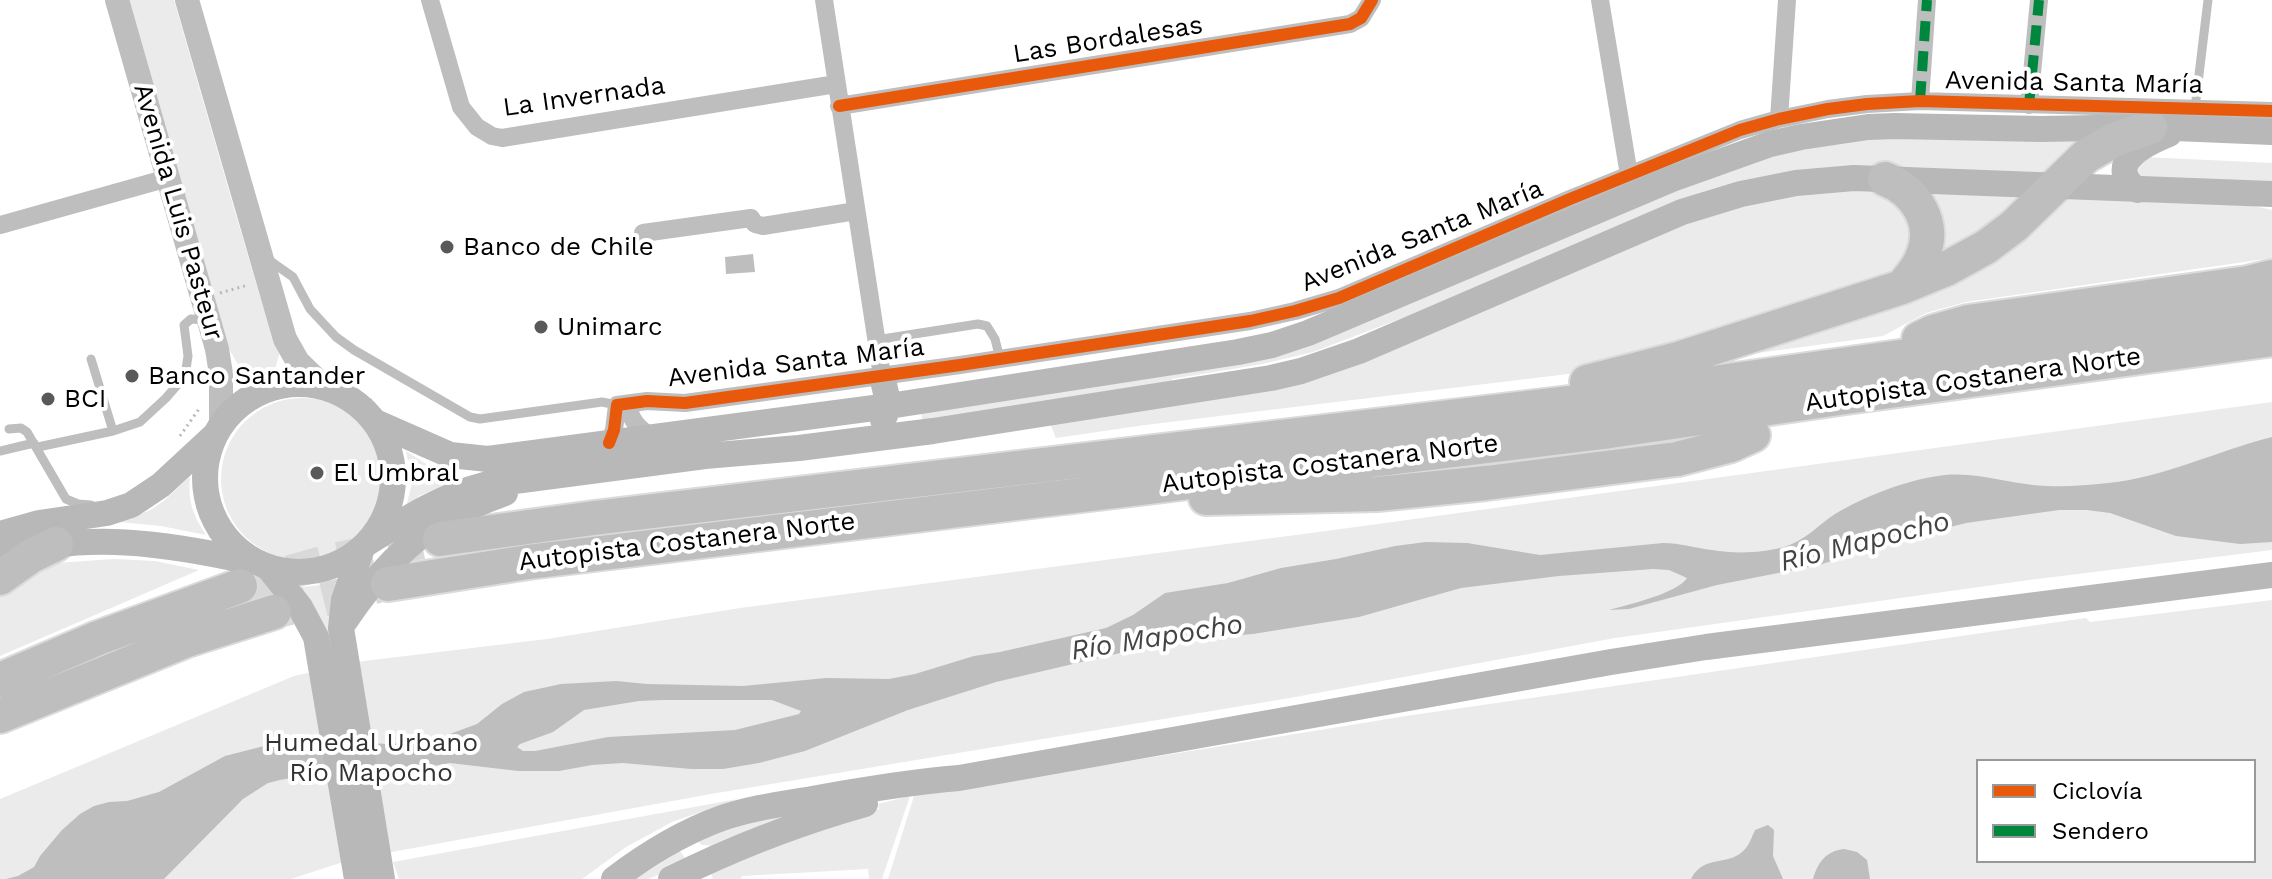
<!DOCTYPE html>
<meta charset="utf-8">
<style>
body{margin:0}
#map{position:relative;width:2272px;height:879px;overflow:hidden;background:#fff;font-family:"Work Sans",sans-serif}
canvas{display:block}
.legend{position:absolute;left:1976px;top:759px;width:280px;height:104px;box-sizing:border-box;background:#fff;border:2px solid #999;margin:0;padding:10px 14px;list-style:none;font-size:24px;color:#000}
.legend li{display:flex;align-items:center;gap:16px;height:40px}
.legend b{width:40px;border:2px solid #999}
</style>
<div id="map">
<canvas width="2272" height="879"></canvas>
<ul class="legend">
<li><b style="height:10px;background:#e8590c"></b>Ciclovía</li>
<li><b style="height:10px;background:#00873e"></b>Sendero</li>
</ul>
</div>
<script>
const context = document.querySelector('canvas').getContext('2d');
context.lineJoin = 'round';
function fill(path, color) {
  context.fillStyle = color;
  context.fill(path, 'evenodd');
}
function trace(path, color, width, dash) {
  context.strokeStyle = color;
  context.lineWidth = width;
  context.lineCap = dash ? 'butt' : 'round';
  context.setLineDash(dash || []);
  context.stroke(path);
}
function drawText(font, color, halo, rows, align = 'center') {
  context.font = font + ' "Work Sans",sans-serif';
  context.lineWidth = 8;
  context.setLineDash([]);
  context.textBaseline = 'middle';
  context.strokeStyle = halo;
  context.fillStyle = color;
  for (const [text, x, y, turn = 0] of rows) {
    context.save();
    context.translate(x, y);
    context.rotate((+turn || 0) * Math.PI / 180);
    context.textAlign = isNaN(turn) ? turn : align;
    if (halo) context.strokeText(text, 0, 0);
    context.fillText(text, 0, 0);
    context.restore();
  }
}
const green = new Path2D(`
 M128 0H174L235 212 262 303 280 352 275 369 256 379 240 368 229 349Z
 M1845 137 2087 138 2046 173 1796 171 1746 180 1706 191 1405 317 1313 352 1262 364 1172 379 1171 382 922 420 921 411 1243 363 1727 167Z
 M2144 157 2272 163V184L2139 177 2138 170Z
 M1874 188 1900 202 1915 244 1894 272 1593 371 1145 425 1056 438 1050 424 1235 395 1686 221 1795 193Z
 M1922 190 2022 197 1979 231 1938 255Z
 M2062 195 2245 204 2272 210V258L1966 302 1926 313 1883 336 1713 359 1923 289Z
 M221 479a81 81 0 1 1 162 0a81 81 0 1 1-162 0Z
 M2272 402V550L2029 580 1615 638 1290 698 711 794 397 851 340 863 291 879H0V799L294 676 331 668 300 592 302 587 320 585 343 578C326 611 329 631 336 667L364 661 547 639 740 608 1341 529Z
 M406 451 431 467 454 475V481L419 496 405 511 412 483Z
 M190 476C188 502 192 513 206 535L161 526 119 522 151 510 165 500Z
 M115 559 155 561 199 570 0 656V595L4 591 41 569 56 563Z
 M2272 600V879H888L914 796 1406 716 2086 618 2090 622ZM1978 761H2254V861H1978Z
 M910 796 882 879H869L868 869 742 876 741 879H713L708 866 879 809 878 804Z
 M738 799 672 822 626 847 582 879H399L393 862Z
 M804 811 766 823 713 846 702 845 695 839 696 835Z
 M680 851 688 863 648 879H635Z`);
const water = new Path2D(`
 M753 254 755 272 726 274 725 257Z
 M2272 437V542L2240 544 2176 536 2110 513 2087 510H2059L1966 523 1888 543 1819 565 1717 585 1629 609 1609 610C1627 605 1678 593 1687 578L1669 570 1653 569 1559 576 1461 588 1359 617 1253 634 1204 638 1133 650 996 682 908 710 805 751 759 763 723 769H691L623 763 592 765 559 771H518L450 763 374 777 335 781 297 777 280 780 268 783 243 799 164 879H6L18 876 34 867 40 856 62 830 80 814 94 806 109 802 127 801 159 792 225 756 268 745 325 740 387 744 428 742 477 724 502 704 524 692 561 684 616 681 647 684 743 686 826 678 889 679 915 674 974 656 1000 652 1106 628 1133 615 1165 593 1228 583 1281 568 1336 559 1395 546 1426 542 1467 543 1540 555 1663 543C1680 543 1695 548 1712 550 1734 554 1763 553 1784 547 1805 541 1818 525 1835 514 1865 496 1904 481 1938 476 1977 470 2009 485 2047 486 2067 487 2088 485 2108 483 2166 477 2216 451 2272 437ZM662 700H772L801 711 799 714 735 730 608 737 535 751H523L517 747 520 744 553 732 584 710 639 701Z
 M1768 825 1774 830 1773 856 1783 879H1691C1704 853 1730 868 1746 848 1750 843 1752 836 1755 830Z
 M1844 849 1857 852 1867 860 1870 879H1813C1818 862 1826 851 1844 849Z`);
const motorwayTunnel = new Path2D(`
 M240 586 333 560 432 540
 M274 612 378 586`);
const path = new Path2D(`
 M220 293 248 285
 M344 384 372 401
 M180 436 199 409`);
const service = new Path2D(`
 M2195 108 2208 0
 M266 258 293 277 310 309 336 337 354 350 470 417 480 419 602 402 617 405
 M876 340 978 324 987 326 995 339 1000 359
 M91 359 113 431
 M9 429 21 428 27 432 66 499 78 504 91 505
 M38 447 113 431 140 422 166 398 185 376 188 356 184 325 191 319 206 320
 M0 451 34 443`);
const minor = new Path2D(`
 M430 0 461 107 477 127 492 136 502 138 836 84
 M824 0 882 376
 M1600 0 1629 175
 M1920 101 1927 0
 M2029 105 2039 0
 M839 106 1350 24 1361 18 1372 0
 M1779 119 1787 0
 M0 225 168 178
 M643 233 751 218 755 224 763 226 856 211
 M626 404C632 420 637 429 653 437
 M609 443 614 430 617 405 647 401 685 403 960 365 1250 321 1295 311 1339 298 1570 199 1740 130 1779 119 1828 109 1867 104 1920 101 2272 111`);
const tertiary = new Path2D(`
 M117 0 217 349 221 374V426
 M187 0 285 339 298 362 325 388`);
const secondary = new Path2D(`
 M2137 190C2103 163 2147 143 2169 134
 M882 376 889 406 883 420
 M205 478a94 94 0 1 1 188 0a94 94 0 1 1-188 0Z
 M375 422 450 455 488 459 889 406 1238 352 1272 345 1308 333 1672 179 1770 144 1801 137 1868 127 1895 126 2041 129 2150 127 2272 132
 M0 534 39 523 107 513 131 505 161 485 215 435
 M369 542C406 519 441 496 484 485L705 456 799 448 933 431 1271 378 1301 371 1359 351 1682 212 1741 194 1796 183 1854 178 2272 194
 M362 548 344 600 341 628 382 879
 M0 556C87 531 165 543 252 562
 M268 567 300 607 316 637 357 879
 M345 621C370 584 403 545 441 522 461 510 483 501 505 493
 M614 879C647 854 683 832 722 818 751 808 782 804 812 799 862 790 910 782 959 778L1611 662 1706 647 2272 575
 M671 879C733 848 798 823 865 804`);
const motorway = new Path2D(`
 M1885 179C1916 191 1936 223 1923 255 1919 268 1910 277 1902 287
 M1919 339 1933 332 1968 322 2248 283 2272 277
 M1587 382 1678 359 1902 287 1946 269 1986 247 2014 226 2086 156 2114 140 2150 127
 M1206 498 1377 494 1486 483 1677 459 1731 445 1753 435
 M440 539 594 518 1578 402 2272 305
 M0 578 31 556 56 544
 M388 584 528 562 1610 431 1846 397 2272 339
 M0 680 98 638 240 586
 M0 716 187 640 274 612`);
const quiet = new Path2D(`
 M1920 101 1927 0
 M2029 105 2039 0`);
const cycleway = new Path2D(`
 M839 106 1350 24 1361 18 1372 0
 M609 443 614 430 617 405 647 401 685 403 960 365 1250 321 1295 311 1339 298 1570 199 1740 130 1779 119 1828 109 1867 104 1920 101 2272 111`);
const markers = [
 [447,247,8,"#595959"],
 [541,327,8,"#595959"],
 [132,376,8,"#595959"],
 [48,399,8,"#595959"],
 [317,473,8,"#595959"]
];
const streetNames = [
 ["Las Bordalesas",1108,40,-9],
 ["Avenida Santa María",2074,83,1],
 ["La Invernada",584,97,-8],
 ["Avenida Luis Pasteur",178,212,74],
 ["Avenida Santa María",1422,236,-22],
 ["Avenida Santa María",796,363,-7],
 ["Autopista Costanera Norte",1973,380,-8],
 ["Autopista Costanera Norte",1330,464,-7],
 ["Autopista Costanera Norte",687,542,-7]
];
const poiNames = [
 ["Banco de Chile",463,247],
 ["Unimarc",557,327],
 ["Banco Santander",148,376],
 ["BCI",64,399],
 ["El Umbral",333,473]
];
const parkNames = [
 ["Humedal Urbano",371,743],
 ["Río Mapocho",371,773]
];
const waterNames = [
 ["Río Mapocho",1865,542,-14],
 ["Río Mapocho",1157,638,-9]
];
fill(green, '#ebebeb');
fill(water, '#bebebe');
trace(motorwayTunnel, '#d9d9d9', 34, [34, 17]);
trace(motorway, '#dbdbdb', 38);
trace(path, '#b9b9b9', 3, [2, 4]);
trace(service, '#bebebe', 9);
trace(minor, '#bebebe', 18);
trace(tertiary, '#bebebe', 24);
trace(secondary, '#b8b8b8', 26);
trace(motorway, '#bebebe', 34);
trace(quiet, '#00873e', 10, [20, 10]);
trace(cycleway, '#e8590c', 12);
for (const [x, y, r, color] of markers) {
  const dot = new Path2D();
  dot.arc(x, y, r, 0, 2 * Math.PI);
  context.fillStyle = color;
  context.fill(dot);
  trace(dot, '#fff', 3);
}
drawText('26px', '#000', '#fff', streetNames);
drawText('26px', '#000', '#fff', poiNames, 'left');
drawText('26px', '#323232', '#fff', parkNames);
drawText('italic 28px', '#434343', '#fff', waterNames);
</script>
